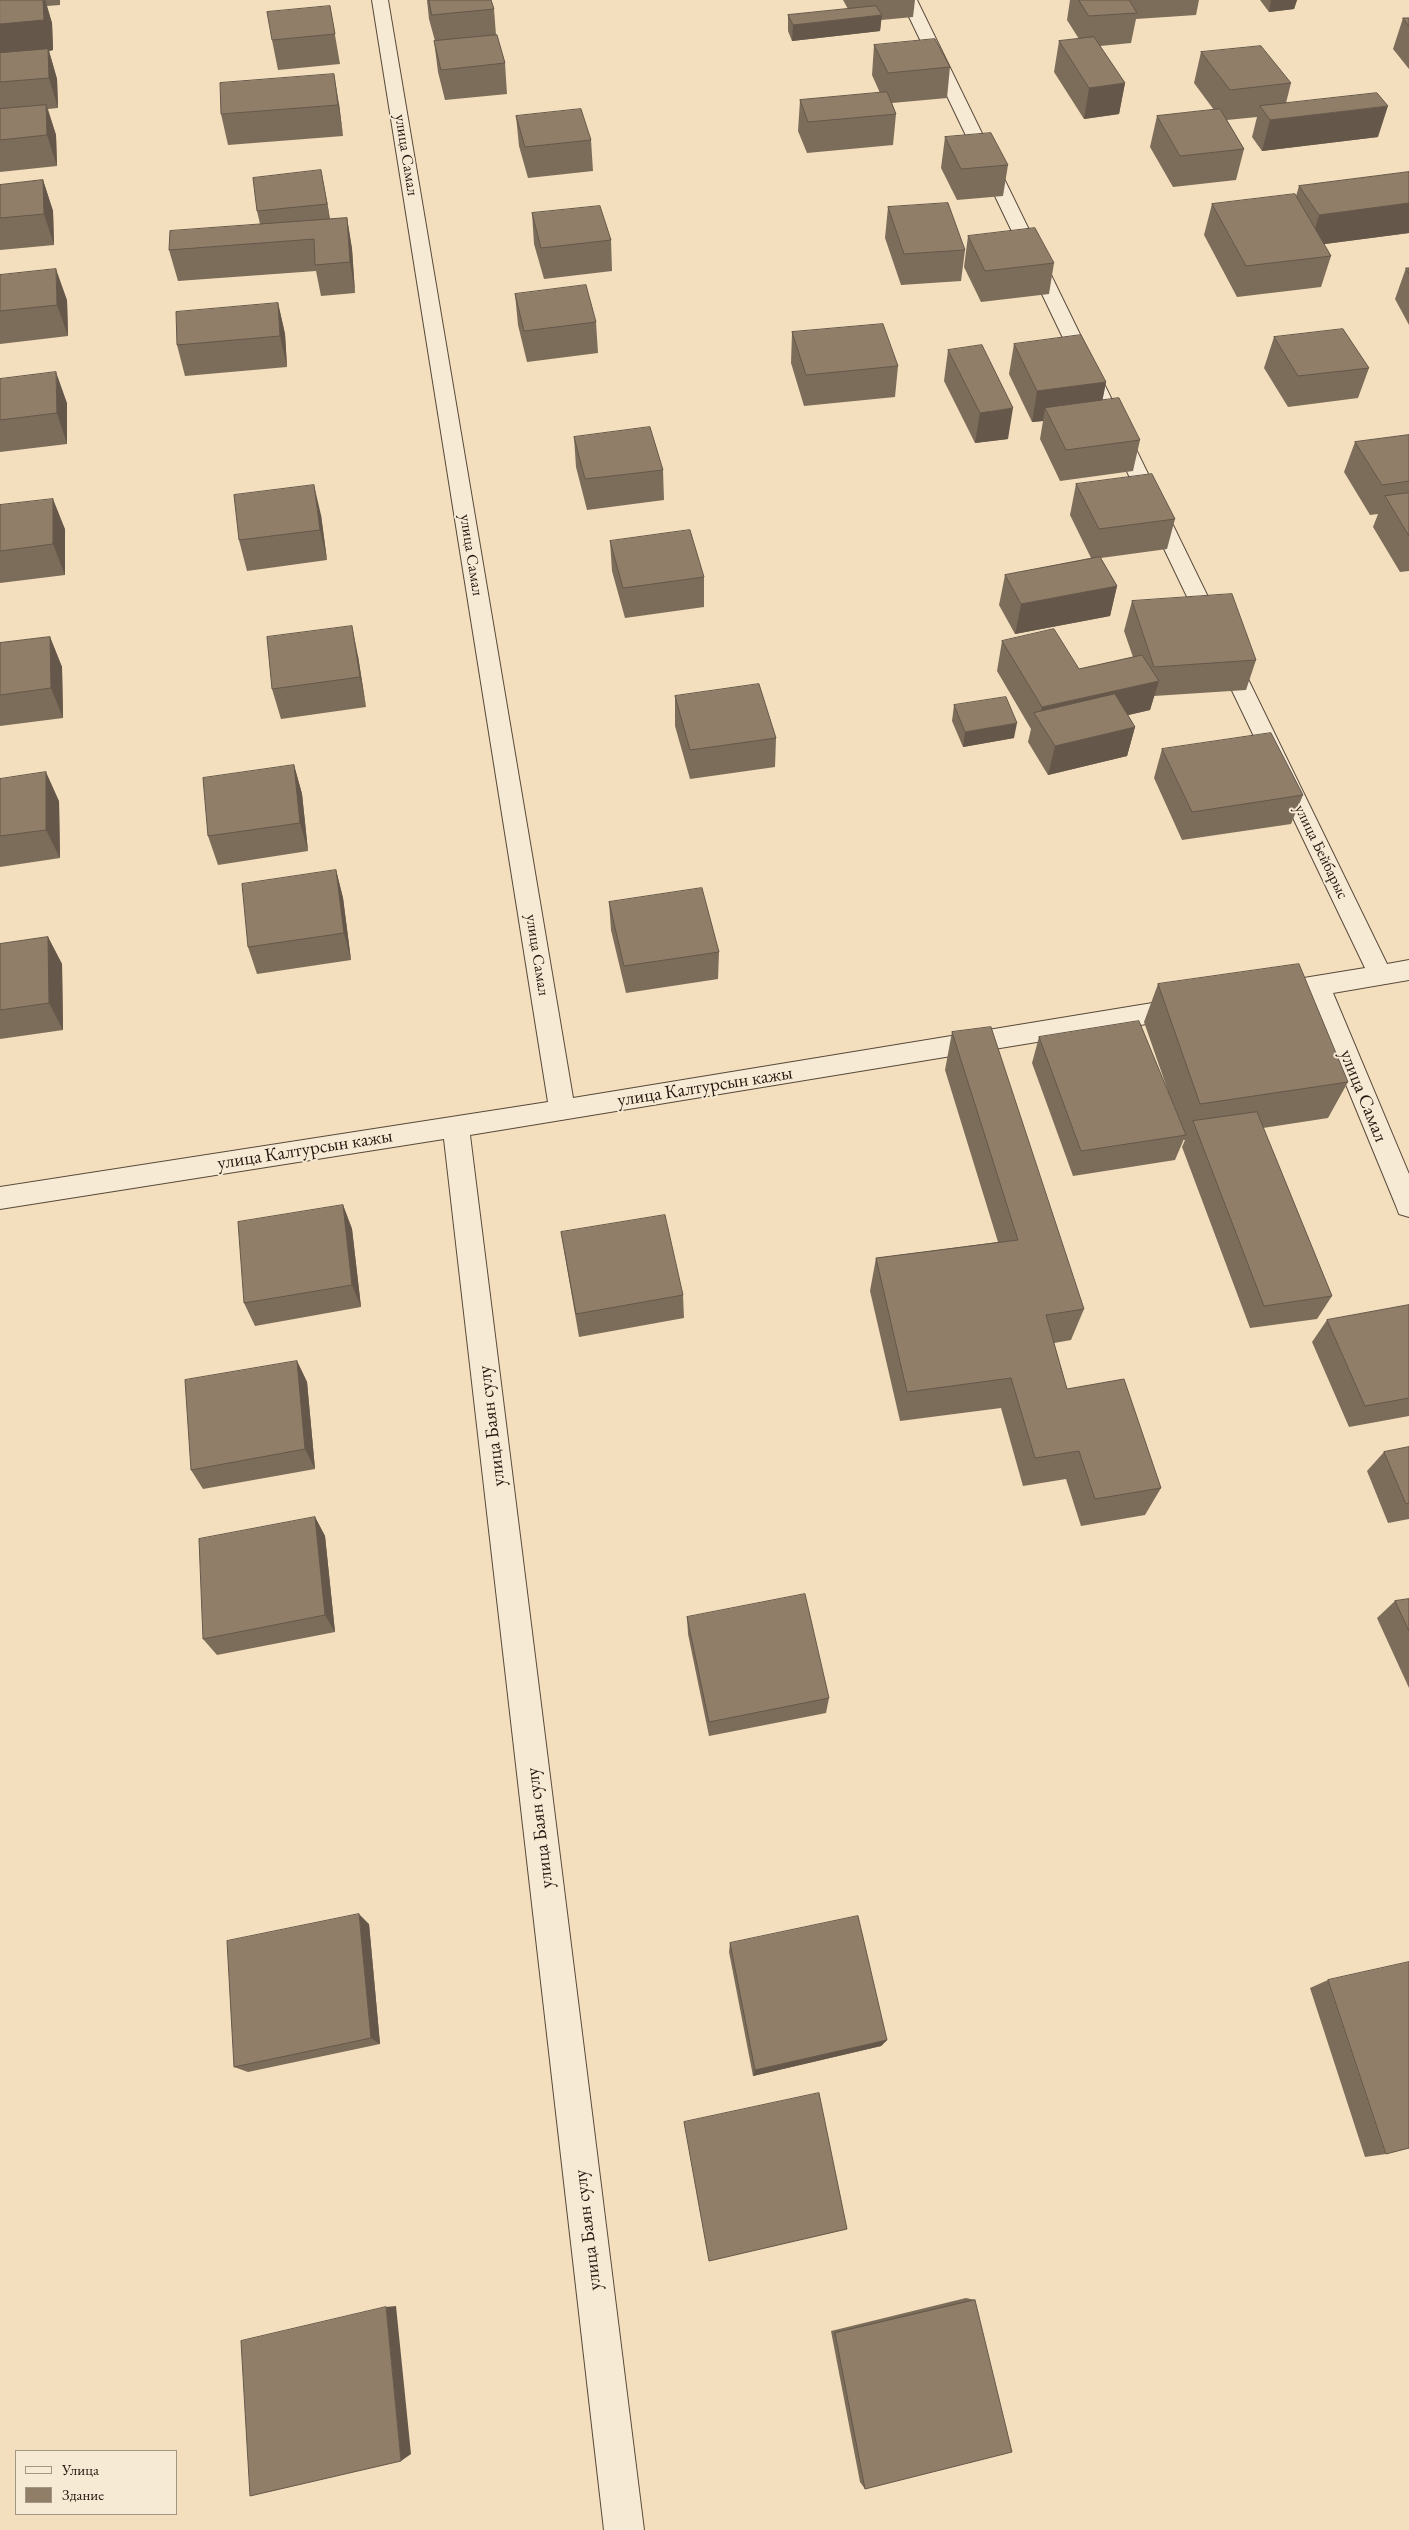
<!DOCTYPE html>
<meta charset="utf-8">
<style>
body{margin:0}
#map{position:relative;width:1409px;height:2530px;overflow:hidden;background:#f3debd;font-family:"EB Garamond",serif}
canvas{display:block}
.legend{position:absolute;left:15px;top:2450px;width:162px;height:65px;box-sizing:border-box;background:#f7ead4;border:1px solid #a39685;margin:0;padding:6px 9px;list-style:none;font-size:15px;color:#24170f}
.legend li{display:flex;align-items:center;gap:10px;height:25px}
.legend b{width:25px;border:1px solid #a39685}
</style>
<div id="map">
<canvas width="1409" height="2530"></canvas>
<ul class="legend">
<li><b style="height:6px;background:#f7ead4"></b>Улица</li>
<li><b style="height:14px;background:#907e69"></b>Здание</li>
</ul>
</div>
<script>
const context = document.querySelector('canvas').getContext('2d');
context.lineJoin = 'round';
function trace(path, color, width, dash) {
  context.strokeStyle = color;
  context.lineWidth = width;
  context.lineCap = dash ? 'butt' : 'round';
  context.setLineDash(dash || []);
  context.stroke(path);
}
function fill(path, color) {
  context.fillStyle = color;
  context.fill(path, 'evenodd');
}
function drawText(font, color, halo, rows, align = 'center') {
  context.font = font + ' "EB Garamond",serif';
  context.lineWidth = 4;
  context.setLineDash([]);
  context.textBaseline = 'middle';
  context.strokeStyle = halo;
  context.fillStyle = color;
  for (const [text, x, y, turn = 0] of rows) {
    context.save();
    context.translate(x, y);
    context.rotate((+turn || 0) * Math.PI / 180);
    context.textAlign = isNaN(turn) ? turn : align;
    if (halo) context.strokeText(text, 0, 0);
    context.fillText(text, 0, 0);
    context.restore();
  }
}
const minor = new Path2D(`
 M372 0H388L573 1098 1183 998 1192 1001 1196 1008 1192 1015 1183 1018 470 1135 644 2530H604L444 1139 0 1209V1187L548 1102Z
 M901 0H917L1387 964 1409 960V980L1333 993 1409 1174V1217L1399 1214 1396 1206 1310 997 1273 1003 1264 1000 1261 993 1264 986 1273 983 1365 968Z`);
const wall = new Path2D(`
 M0 0H60V5L47 6 52 23 53 50 49 51 57 79 58 108 48 109 56 135 57 166 0 172Z
 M427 0H491L494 9 496 35 505 63 507 94 445 100 438 72 434 41H435L429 19Z
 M843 0H915L913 17 881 20 880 31 792 41 788 31V15L848 9Z
 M1070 0H1199L1196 15 1136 19 1131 43 1100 46 1125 83 1119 114 1084 119 1054 72 1059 41 1079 39 1067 20Z
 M1260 0H1297L1294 9 1269 12Z
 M330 6 340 64 278 70 272 40Z
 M1403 18H1409V69L1393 49Z
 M874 45 950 67 947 98 892 103 896 114 893 145 807 153 798 131 800 100 880 93 872 75Z
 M1201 52 1291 83 1286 103 1378 137 1262 151 1252 137 1257 117 1227 120 1244 149 1236 180 1173 187 1150 147 1157 116 1214 110 1194 83Z
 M339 104 343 136 228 145 221 114Z
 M516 116 591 140 593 171 528 178 519 146Z
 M945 137 1008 165 1003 196 957 200 941 168Z
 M1409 172V233L1324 244 1331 256 1321 287 1237 297 1204 235 1212 204 1296 196 1299 186Z
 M43 180 53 211 54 245 0 250V185Z
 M327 201 330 219 347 218 352 249 355 293 321 296 316 271 178 281 169 250 260 224 257 211Z
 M888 207 965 250 961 281 901 285 885 238Z
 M532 213 611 240 612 271 544 279 534 244Z
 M968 236 1054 263 1049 294 981 302 964 267Z
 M1406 268H1409V325L1395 299Z
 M0 275 67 300 68 336 0 344Z
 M515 294 596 322 598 353 527 362 518 325Z
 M278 303 285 334 287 367 185 376 177 345Z
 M792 332 898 366 895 397 804 406 791 363Z
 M1274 337 1369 368 1358 398 1288 407 1264 368Z
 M1014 344 1106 382 1102 401 1140 440 1133 471 1060 481 1040 439 1043 421 1032 422 1009 374Z
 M948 350 1008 439 975 443 944 381Z
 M0 379 67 403V444L0 452Z
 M1409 435V571L1400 572 1373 527 1378 514 1370 515 1344 472 1355 442Z
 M574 437 663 470 664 500 587 510 576 467Z
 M1076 484 1175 519 1167 549 1101 558 1117 586 1110 616 1015 634 999 605 1005 575 1091 558 1070 515Z
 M0 505 65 529V575L0 583Z
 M321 515 327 560 247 571 239 540Z
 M610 541 704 577V607L625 618 612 571Z
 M1132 601 1256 660 1246 690 1154 696 1150 710 1128 715 1135 727 1127 756 1048 775 1028 742 1031 729 997 671 1002 641 1079 669 1133 657 1124 631Z
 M50 637 62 667 63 718 0 726V643Z
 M358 656 366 707 281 719 272 689Z
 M675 696 776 738 775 767 690 779 675 726Z
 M954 705 1014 738 963 747 952 721Z
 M1162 749 1303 795 1291 824 1182 840 1154 778Z
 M294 765 302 794 308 851 218 865 208 836Z
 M0 779 59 801 60 858 0 867Z
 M336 870 343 898 351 960 257 974 248 947Z
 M609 902 719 952 718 979 626 993 611 930Z
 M48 937 62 964 63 1030 0 1039V944Z
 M1158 984 1348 1082 1328 1118 1263 1128 1332 1296 1317 1319 1250 1328 1182 1147 1185 1140H1184V1139L1175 1160 1073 1176 1032 1063 1039 1037 1168 1091 1144 1022Z
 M952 1032 1084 1309 1071 1340 1054 1343 1067 1389 1161 1488 1145 1515 1081 1526 1066 1479 1023 1486 1001 1408 900 1421 870 1291 876 1258 998 1242 945 1070Z
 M343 1205 352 1229 361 1307 255 1326 244 1303Z
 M561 1232 683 1295 684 1318 579 1337 565 1256Z
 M1409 1305V1416L1349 1427 1312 1342 1327 1320Z
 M297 1361 307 1382 315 1469 203 1489 191 1470Z
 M1409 1447V1519L1388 1523 1367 1471 1384 1452Z
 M315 1517 325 1536 335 1632 217 1655 203 1639Z
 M1409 1599V1688L1377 1618 1395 1601Z
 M687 1617 829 1698 826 1713 709 1736 688 1634Z
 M369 1924 380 2044 248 2072 234 2067Z
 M730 1943 887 2040 881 2046 753 2076 729 1952Z
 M1328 1980 1386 2154 1365 2157 1310 1988Z
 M966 2298 975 2300 865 2489 860 2482 831 2331Z`);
const shadedWall = new Path2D(`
 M43 0H45L52 23 53 50 49 51 57 79 58 108 49 78 0 56V24Z
 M1271 0H1297L1294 9 1269 12Z
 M882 15 880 31 792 41 793 25Z
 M334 74 339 104 343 136 338 105Z
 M1125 83 1119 114 1084 119 1089 88Z
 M46 105 56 135 57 166 47 135Z
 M1388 106 1378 137 1262 151 1270 120Z
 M321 170 327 201 332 235 327 204Z
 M43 180 53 211 54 245 44 214Z
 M1409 203V233L1310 246 1319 215Z
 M347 218 352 249 355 293 350 262Z
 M56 269 67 300 68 336 57 305Z
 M278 303 285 334 287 367 280 336Z
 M56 372 67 403V444L57 413Z
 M1106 382 1100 413 1045 408 1043 421 1032 422 1037 391Z
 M1013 408 1008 439 975 443 980 413Z
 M314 485 321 515 327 560 320 530Z
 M53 499 65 529V575L53 544Z
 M1117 586 1110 616 1015 634 1021 604Z
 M352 626 358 656 366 707 360 677Z
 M50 637 62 667 63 718 51 688Z
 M1159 681 1150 710 1047 734 1039 720 1042 707Z
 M1017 723 1014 738 963 747 965 732Z
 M1135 727 1127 756 1048 775 1055 746Z
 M294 765 302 794 308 851 300 823Z
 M46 772 59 801 60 858 46 830Z
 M336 870 343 898 351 960 344 933Z
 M48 937 62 964 63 1030 49 1003Z
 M343 1205 352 1229 361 1307 352 1285Z
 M297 1361 307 1382 315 1469 305 1449Z
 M315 1517 325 1536 335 1632 325 1615Z
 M359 1914 369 1924 380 2044 371 2038Z
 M887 2040 881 2046 753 2076 755 2070Z
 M396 2306 411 2454 401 2461 386 2307Z`);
const building = new Path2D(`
 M0 0H43L44 20 0 24Z
 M429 0H491L494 9 432 15Z
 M1079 0H1129L1137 13 1089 16Z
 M330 6 335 34 272 40 267 12Z
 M876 6 882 15 793 25 788 15Z
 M1403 18H1409V26Z
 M497 35 505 63 441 70 434 41Z
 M1094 37 1125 83 1089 88 1059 41Z
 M935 39 950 67 888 73 874 45Z
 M1261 46 1291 83 1230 90 1201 52Z
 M48 49 49 78 0 82V53Z
 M334 74 338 105 221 114 220 83Z
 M887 92 896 114 808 122 800 100Z
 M1377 93 1388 106 1270 120 1260 106Z
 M46 105 47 135 0 140V109Z
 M581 109 591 140 525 147 516 116Z
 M1220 109 1244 149 1180 156 1157 116Z
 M991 133 1008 165 961 169 945 137Z
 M321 170 327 204 257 211 253 178Z
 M1409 172V203L1319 215 1299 186Z
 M43 180 44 214 0 218V185Z
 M1295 194 1331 256 1246 266 1212 204Z
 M948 203 965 250 904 254 888 207Z
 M600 206 611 240 541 248 532 213Z
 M347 218 350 262 315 265 314 239 169 250 170 231Z
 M1035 228 1054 263 985 271 968 236Z
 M1406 268H1409V274Z
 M56 269 57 305 0 311V275Z
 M586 285 596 322 524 331 515 294Z
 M278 303 280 336 177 345 176 312Z
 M883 324 898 366 806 375 792 332Z
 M1343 329 1369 368 1298 376 1274 337Z
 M1081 335 1106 382 1037 391 1014 344Z
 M982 345 1013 408 980 413 948 350Z
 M56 372 57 413 0 420V379Z
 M1119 398 1140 440 1066 450 1045 408Z
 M650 427 663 470 585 479 574 437Z
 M1409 435V481L1382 485 1355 442Z
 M1152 474 1175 519 1099 529 1076 484Z
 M314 485 320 530 239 540 234 495Z
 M1409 493V536L1385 496Z
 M53 499V544L0 551V505Z
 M690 530 704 577 623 588 610 541Z
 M1100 557 1117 586 1021 604 1005 575Z
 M1232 594 1256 660 1154 667 1132 601Z
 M352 626 360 677 272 689 267 637Z
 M1054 629 1079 669 1142 655 1159 681 1042 707 1002 641Z
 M50 637 51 688 0 695V643Z
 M759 684 776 738 690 750 675 696Z
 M1115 694 1135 727 1055 746 1034 713Z
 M1006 697 1017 723 965 732 954 705Z
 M1271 733 1303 795 1192 812 1162 749Z
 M294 765 300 823 208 836 203 778Z
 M46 772V830L0 836V779Z
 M336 870 344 933 248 947 242 884Z
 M702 888 719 952 624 966 609 902Z
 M48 937 49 1003 0 1010V944Z
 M1299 964 1348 1082 1200 1104 1158 984Z
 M1139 1021 1186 1135 1081 1151 1039 1037Z
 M991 1027 1084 1309 1046 1315 1067 1389 1124 1379 1161 1488 1095 1499 1079 1451 1035 1458 1011 1378 907 1392 876 1258 1018 1240 952 1032Z
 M1257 1112 1332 1296 1264 1306 1193 1121Z
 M343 1205 352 1285 244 1303 238 1222Z
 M665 1215 683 1295 576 1314 561 1232Z
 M1409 1305V1398L1365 1406 1327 1320Z
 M297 1361 305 1449 191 1470 185 1380Z
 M1409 1447V1503L1406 1504 1384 1452Z
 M315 1517 325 1615 203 1639 199 1539Z
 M805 1594 829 1698 709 1722 687 1617Z
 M1409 1599V1631L1395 1601Z
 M359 1914 371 2038 234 2067 227 1941Z
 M858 1916 887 2040 755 2070 730 1943Z
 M1409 1962V2148L1386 2154 1328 1980Z
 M819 2093 847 2229 709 2261 684 2122Z
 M975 2300 1012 2452 865 2489 835 2333Z
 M386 2307 401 2461 250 2496 241 2341Z`);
const farStreetnames = [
 ["улица Самал",406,155,81],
 ["улица Самал",471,555,81],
 ["улица Бейбарыс",1321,852,64],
 ["улица Самал",537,955,81]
];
const streetNames = [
 ["улица Калтурсын кажы",705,1087,-9],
 ["улица Самал",1363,1096,68],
 ["улица Калтурсын кажы",305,1150,-9],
 ["улица Баян сулу",492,1426,-97],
 ["улица Баян сулу",540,1828,-97],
 ["улица Баян сулу",588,2230,-97]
];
trace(minor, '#58493a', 2);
fill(minor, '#f7ead4');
fill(wall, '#7c6c5a');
fill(shadedWall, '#65584a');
fill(building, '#907e69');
trace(building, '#65584a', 1);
drawText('16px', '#24170f', '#f7ead4', farStreetnames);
drawText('19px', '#24170f', '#f7ead4', streetNames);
</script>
